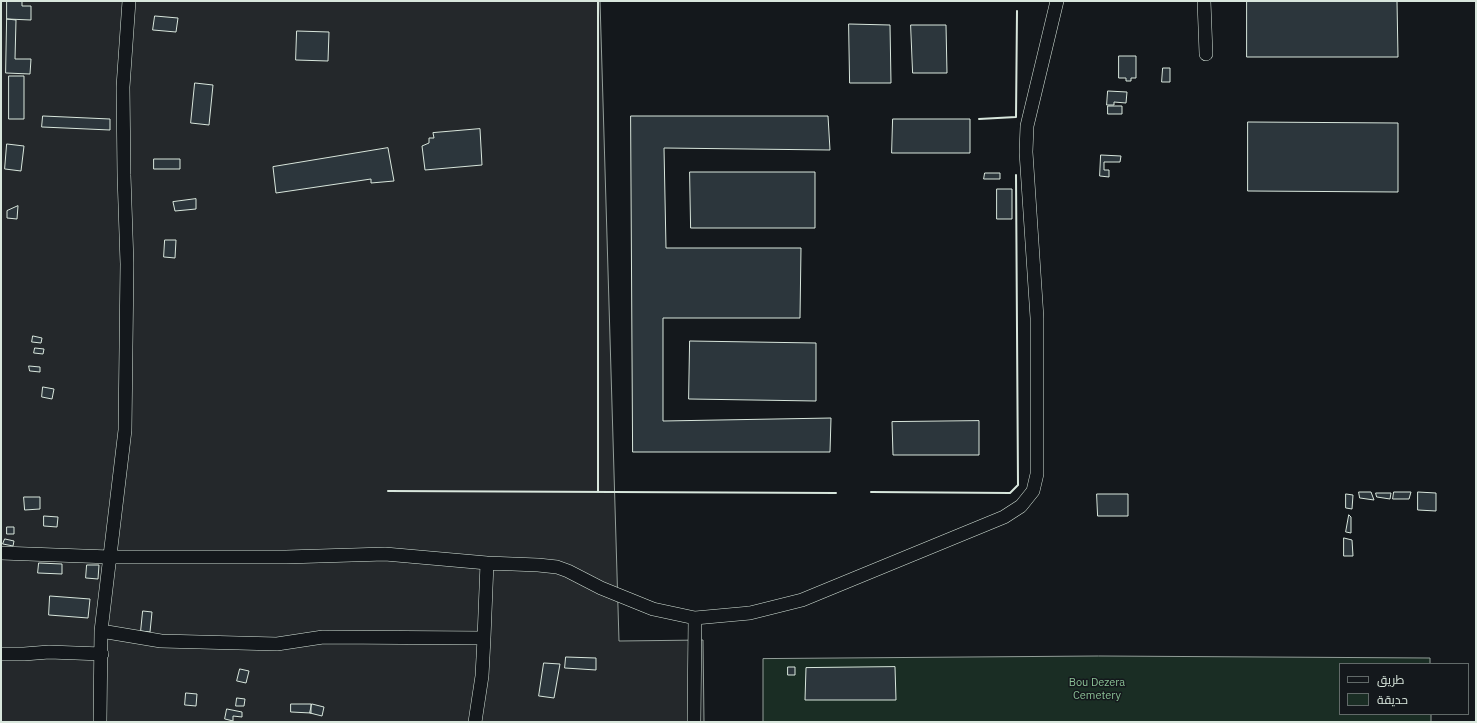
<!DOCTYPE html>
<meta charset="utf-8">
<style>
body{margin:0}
#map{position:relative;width:1477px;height:723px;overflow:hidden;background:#14181c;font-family:"IBM Plex Sans",Cairo,sans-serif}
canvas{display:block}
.frame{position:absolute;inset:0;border:2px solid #d8e6dc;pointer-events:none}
.legend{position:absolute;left:1339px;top:663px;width:130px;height:52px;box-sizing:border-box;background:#14181c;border:1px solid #626a69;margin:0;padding:5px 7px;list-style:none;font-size:12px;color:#d8e6dc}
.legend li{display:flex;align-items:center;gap:8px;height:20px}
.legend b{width:20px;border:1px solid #626a69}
</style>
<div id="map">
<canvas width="1477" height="723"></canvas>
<div class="frame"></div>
<ul class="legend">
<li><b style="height:5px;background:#14181c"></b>طريق</li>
<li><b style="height:11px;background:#1a2d24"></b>حديقة</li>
</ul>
</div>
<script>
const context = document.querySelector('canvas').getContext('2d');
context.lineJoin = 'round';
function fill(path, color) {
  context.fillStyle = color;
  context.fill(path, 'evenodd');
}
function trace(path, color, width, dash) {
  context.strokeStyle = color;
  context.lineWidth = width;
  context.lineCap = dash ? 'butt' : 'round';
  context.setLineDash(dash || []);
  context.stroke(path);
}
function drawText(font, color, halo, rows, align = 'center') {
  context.font = font + ' "IBM Plex Sans",sans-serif';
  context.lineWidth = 3;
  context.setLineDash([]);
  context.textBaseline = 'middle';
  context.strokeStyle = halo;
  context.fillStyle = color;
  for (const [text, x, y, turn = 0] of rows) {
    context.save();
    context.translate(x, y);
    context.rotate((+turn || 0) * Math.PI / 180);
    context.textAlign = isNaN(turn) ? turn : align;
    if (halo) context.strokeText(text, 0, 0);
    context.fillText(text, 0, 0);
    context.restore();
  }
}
const green = new Path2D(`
 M1099 656 1430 658V664H1340V714H1431V722H763V659Z`);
const parking = new Path2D(`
 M1 1H600L619 641 703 640 704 722H1Z`);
const building = new Path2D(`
 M7 1H22V6H31V20L7 19Z
 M1247 1H1397L1398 57H1247Z
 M155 16 178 18 176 32 153 30Z
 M7 19 16 20 15 59H31L30 74 6 73Z
 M849 24 890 25 891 83H850Z
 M911 25H946L947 73H913Z
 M297 31 329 32 328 61 296 60Z
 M1119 56H1136V78H1131V81H1126V78H1119Z
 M1163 68H1170V82H1162Z
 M9 76H24V119H9Z
 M195 83 213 85 209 125 191 123Z
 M1108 91 1127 92 1126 103 1114 102V105H1107Z
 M1108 106H1122V114H1108Z
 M43 116 110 119V130L42 127Z
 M631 116H828L830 150 664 148 666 248H801L800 318H663V421L831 418 830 452H633Z
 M893 119H970V153H892Z
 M1248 122 1398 123V192L1248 191Z
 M480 129 482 165 425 170 422 146 429 143V138H434L433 133Z
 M7 144 24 146 21 171 5 169Z
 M388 148 394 181 371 183V179L276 193 273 167Z
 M1101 155 1121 156 1120 162H1104V170H1109V177L1100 176Z
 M154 159H180V169H154Z
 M690 172H815V228H691Z
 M985 173H1000V179H984Z
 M997 189H1012V219H997Z
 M196 199V209L175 211 173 202Z
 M18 206 17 219 7 218V211Z
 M165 240H176L175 258 164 257Z
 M33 336 42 338 41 343 32 342Z
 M690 341 816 343V401L689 399Z
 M35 348 44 349 43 354 34 353Z
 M29 366 40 367V372L30 371Z
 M43 387 54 389 52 399 42 397Z
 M979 421V455H893L892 422Z
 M1359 492H1371L1374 500 1360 498Z
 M1394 492H1411L1409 499H1393Z
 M1418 492 1436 493V511L1418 510Z
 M1376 493H1391L1390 499 1377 497Z
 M1097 494H1128V516H1098Z
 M1346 494 1353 495 1352 509 1346 508Z
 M24 497H40V509L25 510Z
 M1349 515 1351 517V533L1346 532Z
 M44 516 58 517 57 527 44 526Z
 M7 527H14V534H7Z
 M1344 538 1352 540 1353 556H1344Z
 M5 539 14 541 13 546 3 544Z
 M39 563 62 564V574L38 573Z
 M87 565H99L98 579 86 578Z
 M50 596 90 599 88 618 49 615Z
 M143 611 152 612 150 632 141 631Z
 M566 657 596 658V670L565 668Z
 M544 663 560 664 554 698 539 696Z
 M788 667H795V675H788Z
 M895 667 896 700H805L806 668Z
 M240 669 249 671 246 683 237 681Z
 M186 693 197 694 196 706 185 705Z
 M237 698 245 699 244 706H236Z
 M291 704H311V713L291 712Z
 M312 704 324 707 322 716 310 713Z
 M227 709 242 712V717L233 716V721L225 719Z`);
const minor = new Path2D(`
 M1204 1 1206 54
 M1 553 110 557H286L385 554 487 563 538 565 557 567 568 571 601 588 653 609 695 618 750 613 802 600 1004 517 1021 506 1033 491 1037 474V318L1026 152 1027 126 1057 1
 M101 631 161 641 277 644 323 637 484 638 482 676 475 722
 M484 638 487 563
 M1 654H24L49 652 102 654
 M100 722 101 631 125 430 127 264 124 175 123 87 129 1
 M694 722 695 618`);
const wall = new Path2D(`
 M598 1V492
 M979 119 1016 117 1017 11
 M388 491 836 493
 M871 492 1010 493 1018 485 1016 175`);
const parkNames = [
 ["Bou Dezera",1097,683],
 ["Cemetery",1097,696]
];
fill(green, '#1a2d24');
trace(green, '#939e99', 1);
fill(parking, '#24282b');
trace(parking, '#939e99', 1);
fill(building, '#2c363c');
trace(building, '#d8e6dc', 1);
trace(minor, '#d8e6dc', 14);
trace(minor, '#14181c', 13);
trace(wall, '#d8e6dc', 2);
drawText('11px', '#8ac095', '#14181c', parkNames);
</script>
